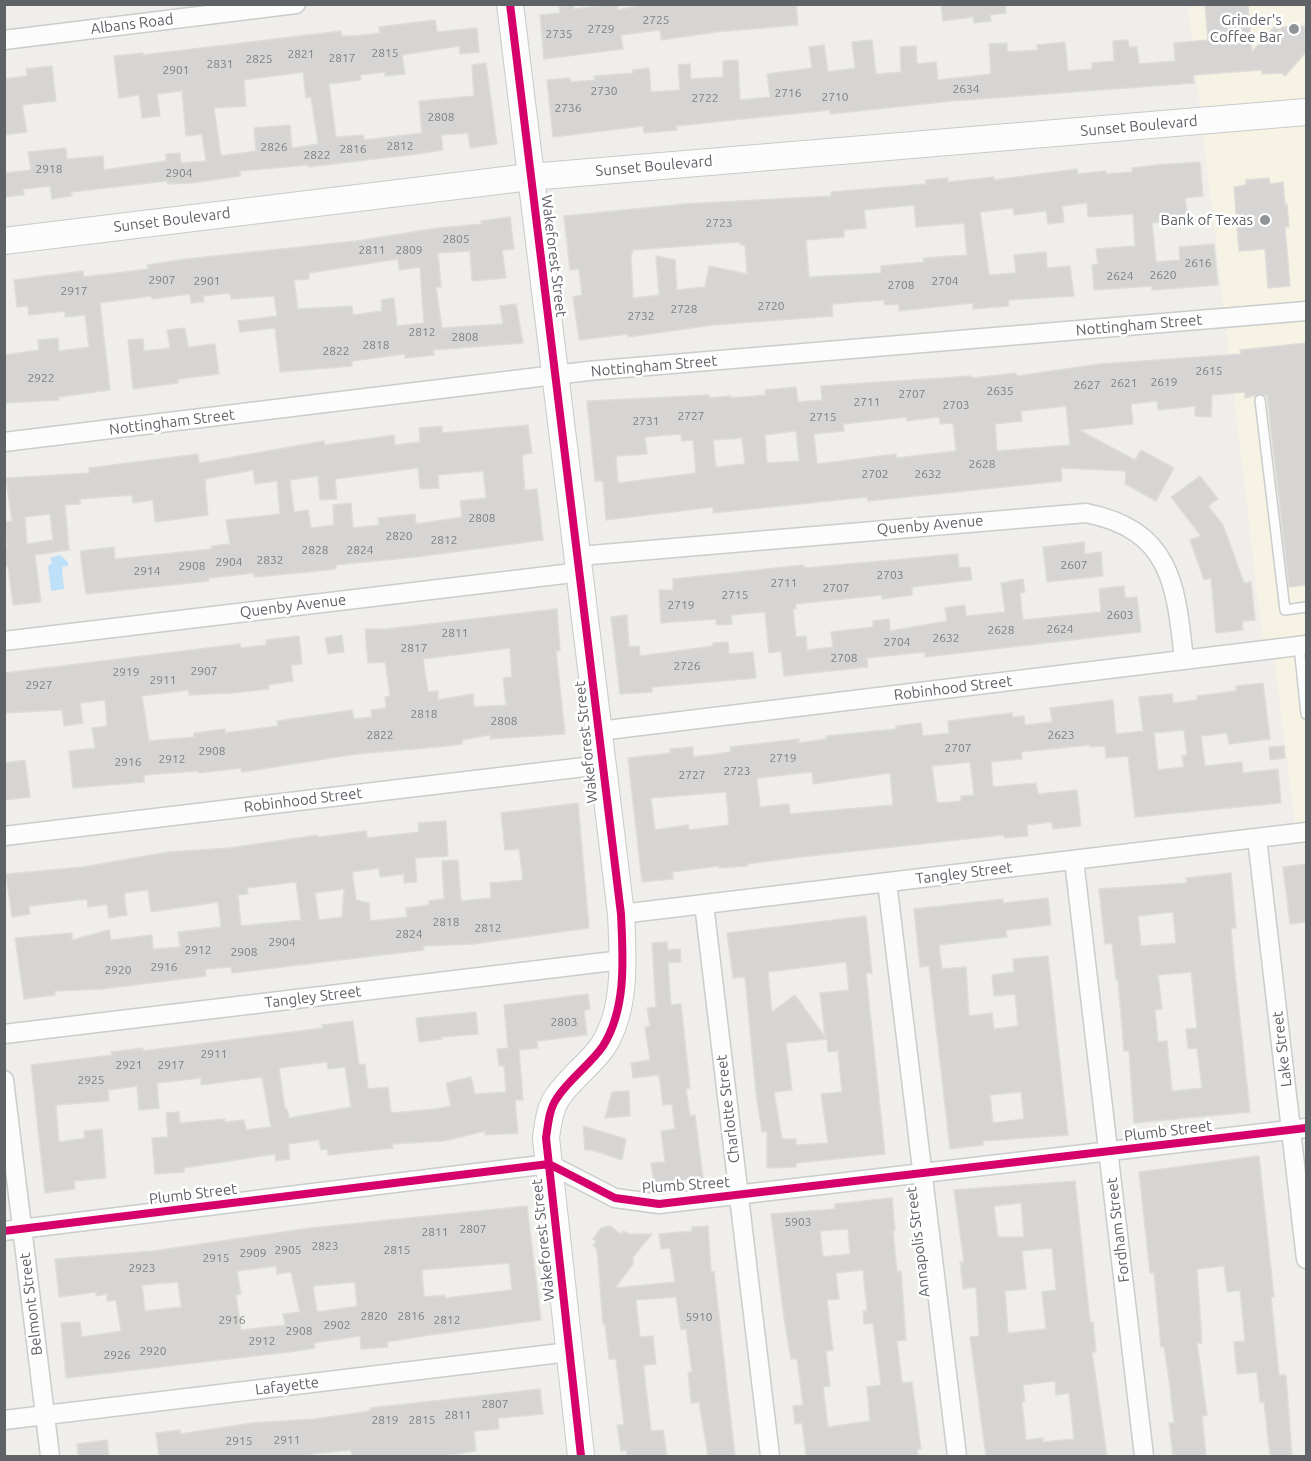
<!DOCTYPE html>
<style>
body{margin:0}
#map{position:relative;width:1311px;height:1461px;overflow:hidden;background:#efeeea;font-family:Ubuntu,sans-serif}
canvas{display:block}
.frame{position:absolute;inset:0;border:6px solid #5f6368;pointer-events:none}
</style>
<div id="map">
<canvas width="1311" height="1461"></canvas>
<div class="frame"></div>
</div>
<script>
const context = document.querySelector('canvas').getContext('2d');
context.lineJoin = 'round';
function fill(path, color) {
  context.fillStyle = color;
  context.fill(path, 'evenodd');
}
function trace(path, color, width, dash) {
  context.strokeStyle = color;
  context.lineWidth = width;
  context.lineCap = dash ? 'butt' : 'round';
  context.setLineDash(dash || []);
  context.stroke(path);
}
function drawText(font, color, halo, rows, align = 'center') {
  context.font = font + ' Ubuntu,sans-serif';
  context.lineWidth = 5;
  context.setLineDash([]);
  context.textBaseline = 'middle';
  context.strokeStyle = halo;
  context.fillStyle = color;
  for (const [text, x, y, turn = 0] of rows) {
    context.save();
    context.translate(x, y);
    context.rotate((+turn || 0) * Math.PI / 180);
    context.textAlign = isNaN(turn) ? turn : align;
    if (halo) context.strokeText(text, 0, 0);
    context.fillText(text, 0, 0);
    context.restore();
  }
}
const commercial = new Path2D(`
 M1188 5H1306V823L1295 824 1272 641H1263Z`);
const water = new Path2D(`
 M60 555 68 562V566L62 567 64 589 51 591 48 566 52 563 50 558Z`);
const building = new Path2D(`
 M617 4 618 10 647 4H796L798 25 716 32 661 40 660 30 621 35 623 49 544 59 540 15 560 13 559 7 573 5 574 9Z
 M941 4H1005L1006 13 990 15 991 21 974 23 973 17 943 21Z
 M1205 4H1248L1252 52 1274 27 1279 30 1281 27 1304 26 1306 52 1285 76 1282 73 1262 74V70L1193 75 1194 83 952 101 830 114V110L676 126 677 130 644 133 643 126 553 137 547 80 570 78 571 82 595 80 594 76 633 73V70L649 68 651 92 680 90 678 65 690 64 691 79 723 77V61L738 60 740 100 770 97 767 74 812 68 809 47 824 45 828 72 855 68 852 42 872 40 876 74 901 72 900 47 916 46 917 64 936 62 938 80 991 74 989 44 1007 43V52L1037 50V45L1065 42 1068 71 1092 69V63L1114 61 1113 41 1128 40 1129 47H1137L1139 64 1175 61 1174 43 1208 40Z
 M435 20 437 32 477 28 479 52 460 54 459 46 402 55 405 74 385 76V72L360 75 361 80 329 84 336 137 364 135V140L422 133 419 101 474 96 472 65 486 63 497 144 470 148 468 133 441 135 443 150 417 154 308 167V165L240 171V176L192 183 168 184 167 181 71 192 72 196 52 199 50 186 23 189 24 195 4 197V173L31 170 28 152 66 148 67 159 103 156 104 170 166 161V154L180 153 181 163 206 161 202 134 186 136 182 91 157 94 160 116 142 118 139 95 119 98 114 56 143 53V55L341 31 342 36H356L380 33 379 27ZM303 72 306 98 311 97 318 144 292 148 290 125 254 128 256 151 221 156 214 108 246 106 244 80Z
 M52 66 56 101 22 105 27 132 4 135V79L27 76 26 69Z
 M1200 162 1203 196 1185 198 1188 219 1152 223 1156 262 1180 260 1179 247 1214 244 1218 285 1152 290V286L1094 290 1092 265 1098 264 1096 249 1135 246 1133 214 1088 217 1087 203 1062 206 1064 222 1048 224 1046 211 1014 215 1013 208 980 212 989 275 1016 273 1014 255 1046 252 1047 268 1070 266 1074 296 1008 300 1009 306 973 309V303L899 311V304L884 305V300L832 304 833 316 713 325 628 337V334L579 340 573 297 582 295 579 269 570 270 564 216 684 204 831 196V192L926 184V180L948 178V182L994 177V180L1077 169 1078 174 1106 171V174L1132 172V168L1157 165ZM914 205 916 227 964 223 967 255 923 258 924 262 881 266V273L809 277 806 240 844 237V230L866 228 864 210ZM740 242V245H745L747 274 709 266 705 287 677 290 675 260 656 256 659 295 633 298 631 256 633 250Z
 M1269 178 1270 184 1283 182 1285 204H1287L1289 227H1285L1290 286 1268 288 1265 249 1239 251 1234 187 1246 185V180Z
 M510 217 514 249 502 250 506 278 472 281 470 251 438 253 441 287H436L442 328 503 324 500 306 516 304 523 343 433 350 434 355 405 358V354L352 361V366L280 372 275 328 240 332 238 321 277 316 274 296 231 299 230 293 203 296 204 302 191 303 190 294 152 299 151 296 100 303 110 390 58 397 59 400 4 403V355L39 350 38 340 58 338 59 351 89 347 85 315 65 317V311L29 315 28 306 17 307 14 280 83 271 84 277 148 269 147 265 186 259 356 241 438 228 482 224 481 221ZM398 259 399 270 420 267 424 323 397 326 394 298 381 300 382 311 353 315 352 306 298 309 294 280 309 279V273Z
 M185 328 188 347 215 344 219 374 178 379V383L133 389 128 340 143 339 144 351 170 348 167 330Z
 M1306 343V585L1289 587 1267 396 1262 394 1245 398V392L1212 395 1211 417 1195 416V406L1158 410 1157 401 1131 404 1133 424 1079 430 1135 460 1141 450 1174 468 1156 501 1125 484 1126 471 1061 468 1062 481 868 501 867 497 713 513V507L606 520 603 481H595L587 401 709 395V398L731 396V398L766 395 765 390 796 387 798 402 822 400 821 386 971 376 972 378 1016 373 1017 376 1100 364 1241 354 1240 350ZM1066 406 1070 445 997 451 995 424 1022 421 1021 411ZM907 417V421L939 417 940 424 953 423 956 451 896 458V454L817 464 814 434 844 431 843 424ZM796 431 799 461 767 463 765 435ZM681 434 682 441 693 440 696 473 618 483 616 456 647 454 645 437ZM742 438 745 464 716 467 713 440Z
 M528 425 532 453 522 455 525 490 537 489 543 540 416 557 336 565V569L298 573 254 577V573L209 578V581L86 594 80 551 114 547 115 559 212 549 211 546 230 544 226 520 280 514 277 481 255 484 253 470 205 479 208 515 155 522 153 500 133 503 132 495 80 499V504L65 505 69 550 35 555 41 602 13 605 8 566H4V548H7L5 522 12 521 6 478 89 473V468L198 454 199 463 324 441 325 445 394 435 395 445 420 442 419 428 442 426V433ZM418 468 420 489 439 488 438 475 483 471 486 498 460 501 462 517 416 524 415 514 378 518 379 525 353 528 351 503 333 505 334 525 311 528 308 510 294 512 290 480 318 476 320 500 337 499 335 479ZM50 514 53 540 27 544 25 517Z
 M1200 476 1218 499 1208 506 1223 525 1244 583 1251 582 1255 620 1242 621 1243 630 1216 633 1211 578 1204 580 1190 540 1201 536 1171 497Z
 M1084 542 1085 554 1101 552 1103 576 1047 582 1043 547Z
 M958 554 959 568 970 567 972 580 912 587V595L882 599V595L796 604V609H793L796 637 806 636 807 650 833 647 831 632 873 627V621L889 619 890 631 947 621 945 608 965 605 966 616 1005 612 1001 583 1023 579 1025 592 1020 593 1023 620 1101 612 1099 589 1124 586 1125 598 1137 597 1141 632 925 657V652L867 658 868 667 784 676 781 651 769 653 765 612 731 615 732 624 716 625V619L661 623 659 590H673V579L804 565V568Z
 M557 609 560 651H556L565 734 490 739V735L462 740V744L438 747 357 754 242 772 241 768 199 773 198 771 144 775V782L73 788 69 751 95 748 92 728 107 726 105 700 80 703 83 723 64 726 62 710 4 713V673L240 644 241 648 266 645V640L299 636 302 664 291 665 293 681 268 685 269 689 231 693 189 695 188 690 142 696 149 741 194 737V733L225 729V733L278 726 277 721 352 710 354 719 372 717 371 710 386 708 385 697 390 696 385 662 368 663 365 629H386ZM510 648 512 677 503 678 506 705 474 707 473 694 438 700V691L428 692 423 659Z
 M627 615 629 647 639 646 640 656 713 646V643L728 642 729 654 753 652 756 678 652 687V692L620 694 611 617Z
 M342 635 344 652 328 654 325 638Z
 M1263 683 1270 739 1229 744 1227 733 1201 736 1205 766 1242 762 1243 773 1278 769 1281 803 1135 817 1128 756 1106 758 1105 746 1090 747V745L1021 752 1022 759 991 762 993 787 1036 783 1038 794 1077 790 1081 826 1053 829 1052 822 1027 825 1028 836 1005 838 1004 835 800 857 747 864V866L719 868V866L672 872 673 879 642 882 628 758 670 753V749L693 747V757L731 752 730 747 799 739V743L827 739 826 736 896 729V726L921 723 923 736 949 733 948 721 1012 713V717L1024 716 1025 725 1052 722 1050 708 1113 700 1116 734 1143 731 1139 697 1172 694 1173 703 1197 700V696L1236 691V686ZM1184 730 1187 755 1182 756 1184 767 1158 770 1154 733ZM970 762 974 795 961 796V801L937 803 932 766ZM812 772 813 784 890 773 893 805 790 814 789 804 760 807 757 778ZM726 792 729 825 689 830 688 825 655 830 651 798Z
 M1284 746 1285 758 1270 760 1269 747Z
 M25 760 30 797 4 800V763Z
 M578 803 589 928 473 944 423 946 424 950 232 973 231 967 205 969 206 976 102 989 55 991V995L24 999 15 938 72 933V940L109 930 111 940 152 935 153 949 180 947 178 932 221 927 218 902 151 912 148 890 124 893 127 915 109 918 107 904 88 907 87 899 29 906 30 914 12 917 6 874 83 867 168 852 229 848 318 835V837L366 831 367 838 419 832 418 823 446 821 448 856 415 858 417 882 404 883V874L380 877 379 868 352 872 356 900 369 903 370 921 407 917 406 908 429 905V901L444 899 442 861 458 860 461 901 491 898 490 883 523 880 519 849 505 850 501 813ZM296 882 301 920 241 926 238 895 248 894 247 888ZM344 889 342 917 319 920 315 893Z
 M1306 864V922L1290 924 1283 867Z
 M1231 873 1236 928H1231L1234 964 1250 1112 1134 1123 1129 1051H1124L1118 980H1116L1112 943 1105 944 1099 889 1187 883 1186 878ZM1173 912 1176 943 1141 946 1138 916ZM1191 972 1197 1028 1186 1029 1188 1049 1197 1048 1202 1088 1172 1091 1167 1041 1158 1042 1155 1010 1162 1009 1158 975Z
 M1048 898 1051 925 1006 930 1007 937 939 945 942 969 966 967 969 1016 992 1013 994 1029 1018 1026 1015 994 994 996 992 975 1014 972 1013 959 1048 956 1068 1135 983 1141V1145L950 1149 929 966 920 967 914 909 1003 899V903ZM1021 1092 1024 1119 993 1123 990 1095Z
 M866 916 872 973H866L885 1154 796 1163V1167L767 1168V1131L762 1132 756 1093 745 977 733 978 727 933ZM846 962 849 990 820 993 825 1037 795 995 772 1012 768 972ZM827 1039 828 1052 838 1051 842 1092 821 1094 828 1143 796 1145V1139H782L774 1092 792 1090 786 1043Z
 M667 942 668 950 680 949 681 962 668 963 671 1005 681 1004 690 1088 686 1089 690 1116 695 1115 703 1178 654 1183 651 1163 665 1162 661 1131 675 1129 672 1104 663 1105 659 1075 633 1078 631 1063 650 1060 645 1027 650 1026 647 1008 656 1007 652 943Z
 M588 994 590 1009 584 1010 587 1035 537 1041 538 1048 519 1050 523 1100H515L518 1133 485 1135V1131L444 1141 392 1144 393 1148 328 1155V1149L321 1150 319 1140 288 1144 290 1159 276 1161 275 1154 184 1168V1172L155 1174 152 1138 168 1137 166 1113 179 1112 180 1123 225 1119V1122L244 1120 246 1130 271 1127 262 1077 201 1085V1078L157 1083 159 1108 139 1110 137 1086 108 1090 109 1101 56 1105 59 1142 85 1138 84 1131 102 1129 106 1178 74 1181 75 1189 45 1193 31 1065 112 1055 111 1052 143 1048V1051L323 1028 322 1025 353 1021 359 1065 365 1064 368 1089 388 1087 391 1113 436 1109 451 1106 446 1083 471 1077 475 1094 506 1092 504 1066H499L497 1049 508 1048 504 1005ZM327 1062 328 1069 345 1067 351 1107 289 1118 287 1109H285L279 1068Z
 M476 1012 478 1034 441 1037 442 1039 419 1042 416 1018Z
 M629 1091 630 1116 605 1118 612 1092Z
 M583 1126 626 1139 622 1160 592 1150H585Z
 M1259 1156 1274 1297H1271L1279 1375H1286L1292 1456H1270L1264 1402H1260L1257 1372 1237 1374 1234 1342 1245 1341 1240 1290 1227 1292 1224 1266 1197 1269 1202 1343H1197L1207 1415 1202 1416 1206 1456H1173L1169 1423H1174L1169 1380 1164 1347H1161L1154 1273H1150L1139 1172Z
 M1075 1181 1090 1322H1093L1096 1352H1092L1107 1456H986L970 1337 979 1336 976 1287 963 1289 960 1262H964L954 1190ZM1021 1203 1024 1237H998L994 1206ZM1052 1248 1056 1290 1042 1292 1046 1329 1008 1333 1005 1291 1026 1289 1022 1251ZM1055 1381 1056 1395 1069 1393 1074 1439 1043 1442V1438L1026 1440 1022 1402H1025L1023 1385Z
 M892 1198 895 1230 893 1231 897 1272 901 1271 906 1340 897 1341 902 1383 912 1382 921 1449 917 1450 918 1456H806L802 1423 795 1424 793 1406 803 1405 797 1359H791L784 1318 771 1214 835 1209V1204ZM848 1229 850 1254 823 1257 820 1231ZM863 1270 867 1311H863L864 1324 873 1323 881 1385 867 1387 870 1421 828 1427 823 1387 830 1386 826 1351 833 1350 827 1300 839 1299 836 1273Z
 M527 1206 541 1320 430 1335 387 1342 388 1347 361 1349 360 1336 314 1343 315 1348 289 1352 66 1378 61 1323 80 1322 82 1337 121 1331 116 1300 107 1301V1294L96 1296V1292L59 1297 55 1259 153 1251 310 1228ZM509 1263 512 1290 445 1298V1295L424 1297 422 1270ZM276 1266 277 1274 291 1272 300 1312 283 1314 285 1325 241 1330 236 1295 241 1294 237 1271ZM178 1282 181 1307 145 1311 142 1285ZM355 1282 357 1306 317 1312 313 1286Z
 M610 1226 621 1234 623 1231 629 1234H652L633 1257V1264L615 1288 675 1282 670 1248 661 1249 659 1234 692 1231V1227L708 1226 711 1272 714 1271 716 1289 735 1456H708L699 1402 691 1403 688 1372H692L686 1329 681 1330 676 1297 636 1300 640 1337 653 1336 656 1364 644 1365V1370L651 1431 663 1430 667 1456H627L626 1450 621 1451 617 1425H624L616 1359H609L605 1324H603L597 1249 593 1246 596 1241 593 1239 601 1228Z
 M540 1389 543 1414 498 1418 499 1429 474 1431 476 1451 445 1456H352L351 1450 311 1454 312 1456H159L156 1433 180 1430V1434L252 1423 315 1419 370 1411V1408Z
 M107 1440 109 1456H78L77 1444Z`);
const lane = new Path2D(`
 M1260 400 1285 610 1306 607
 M1299 646 1306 714`);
const street = new Path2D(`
 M4 40 296 4
 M4 442 588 371 1306 311
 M579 556 1086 513C1172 530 1176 586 1184 660
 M4 641 581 572
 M599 731 1306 645
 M4 836 601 765
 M1257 838 1306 1259
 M1074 860 1144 1456
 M887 882 957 1456
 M704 904 770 1456
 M621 914 1306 832
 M4 1034 622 960
 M4 1080 50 1456
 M4 1231 549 1164 615 1198 659 1204 1306 1128
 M4 1420 569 1352`);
const secondary = new Path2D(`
 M510 4 621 914C623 957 627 1008 603 1046 590 1065 569 1079 557 1098 549 1109 548 1125 546 1138L581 1456
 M4 241 530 177 1306 112`);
const cycleway = new Path2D(`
 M510 4 621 914C623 957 627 1008 603 1046 590 1065 569 1079 557 1098 549 1109 548 1125 546 1138L581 1456
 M4 1231 549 1164 615 1198 659 1204 1306 1128`);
const markers = [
 [1294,29,6,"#919496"],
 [1265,220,6,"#919496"]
];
const numberNames = [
 ["2725",656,20],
 ["2729",601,29],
 ["2735",559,34],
 ["2815",385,53],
 ["2821",301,54],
 ["2817",342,58],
 ["2825",259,59],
 ["2831",220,64],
 ["2901",176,70],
 ["2634",966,89],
 ["2730",604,91],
 ["2716",788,93],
 ["2710",835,97],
 ["2722",705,98],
 ["2736",568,108],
 ["2808",441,117],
 ["2812",400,146],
 ["2826",274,147],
 ["2816",353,149],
 ["2822",317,155],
 ["2918",49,169],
 ["2904",179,173],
 ["2723",719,223],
 ["2805",456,239],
 ["2811",372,250],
 ["2809",409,250],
 ["2616",1198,263],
 ["2620",1163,275],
 ["2624",1120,276],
 ["2907",162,280],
 ["2901",207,281],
 ["2704",945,281],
 ["2708",901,285],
 ["2917",74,291],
 ["2720",771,306],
 ["2728",684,309],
 ["2732",641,316],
 ["2812",422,332],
 ["2808",465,337],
 ["2818",376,345],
 ["2822",336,351],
 ["2615",1209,371],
 ["2922",41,378],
 ["2619",1164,382],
 ["2621",1124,383],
 ["2627",1087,385],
 ["2635",1000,391],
 ["2707",912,394],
 ["2711",867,402],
 ["2703",956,405],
 ["2727",691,416],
 ["2715",823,417],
 ["2731",646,421],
 ["2628",982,464],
 ["2702",875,474],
 ["2632",928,474],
 ["2808",482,518],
 ["2820",399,536],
 ["2812",444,540],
 ["2828",315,550],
 ["2824",360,550],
 ["2832",270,560],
 ["2904",229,562],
 ["2607",1074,565],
 ["2908",192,566],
 ["2914",147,571],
 ["2703",890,575],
 ["2711",784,583],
 ["2707",836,588],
 ["2715",735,595],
 ["2719",681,605],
 ["2603",1120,615],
 ["2624",1060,629],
 ["2628",1001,630],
 ["2811",455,633],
 ["2632",946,638],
 ["2704",897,642],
 ["2817",414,648],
 ["2708",844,658],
 ["2726",687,666],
 ["2907",204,671],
 ["2919",126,672],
 ["2911",163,680],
 ["2927",39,685],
 ["2818",424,714],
 ["2808",504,721],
 ["2822",380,735],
 ["2623",1061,735],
 ["2707",958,748],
 ["2908",212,751],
 ["2719",783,758],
 ["2912",172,759],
 ["2916",128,762],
 ["2723",737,771],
 ["2727",692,775],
 ["2818",446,922],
 ["2812",488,928],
 ["2824",409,934],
 ["2904",282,942],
 ["2912",198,950],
 ["2908",244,952],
 ["2916",164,967],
 ["2920",118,970],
 ["2803",564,1022],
 ["2911",214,1054],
 ["2921",129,1065],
 ["2917",171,1065],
 ["2925",91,1080],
 ["5903",798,1222],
 ["2807",473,1229],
 ["2811",435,1232],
 ["2823",325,1246],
 ["2905",288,1250],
 ["2815",397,1250],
 ["2909",253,1253],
 ["2915",216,1258],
 ["2923",142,1268],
 ["2820",374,1316],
 ["2816",411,1316],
 ["5910",699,1317],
 ["2916",232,1320],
 ["2812",447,1320],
 ["2902",337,1325],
 ["2908",299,1331],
 ["2912",262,1341],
 ["2920",153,1351],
 ["2926",117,1355],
 ["2807",495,1404],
 ["2811",458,1415],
 ["2819",385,1420],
 ["2815",422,1420],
 ["2911",287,1440],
 ["2915",239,1441]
];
const poiNames = [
 ["Grinder's",1282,20],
 ["Coffee Bar",1282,37],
 ["Bank of Texas",1253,220]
];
const streetNames = [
 ["Albans Road",132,24,-7],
 ["Sunset Boulevard",1139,126,-5],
 ["Sunset Boulevard",654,166,-5],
 ["Sunset Boulevard",172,220,-7],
 ["Wakeforest Street",554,256,83],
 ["Nottingham Street",1139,325,-5],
 ["Nottingham Street",654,366,-5],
 ["Nottingham Street",172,422,-7],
 ["Quenby Avenue",930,525,-5],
 ["Quenby Avenue",293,606,-7],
 ["Robinhood Street",953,688,-7],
 ["Wakeforest Street",586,742,-96],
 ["Robinhood Street",303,800,-7],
 ["Tangley Street",964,873,-7],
 ["Tangley Street",313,997,-7],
 ["Lake Street",1282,1049,-97],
 ["Charlotte Street",728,1109,-97],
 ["Plumb Street",1168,1131,-7],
 ["Plumb Street",686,1185,-4],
 ["Plumb Street",193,1194,-7],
 ["Fordham Street",1118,1230,-97],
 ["Wakeforest Street",543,1240,-96],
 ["Annapolis Street",918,1242,-97],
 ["Belmont Street",31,1304,-97],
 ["Lafayette",287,1386,-7]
];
fill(commercial, '#f7f3e4');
fill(water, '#bfe0f9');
fill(building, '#d6d5d3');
trace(building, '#deddd9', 1.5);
trace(lane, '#cbcccc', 12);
trace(street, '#cbcccc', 21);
trace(secondary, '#cacacb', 28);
trace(lane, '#fdfcfc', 9);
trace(street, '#fdfcfc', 18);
trace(secondary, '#fdfcfc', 26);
trace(cycleway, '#d6006c', 8);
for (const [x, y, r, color] of markers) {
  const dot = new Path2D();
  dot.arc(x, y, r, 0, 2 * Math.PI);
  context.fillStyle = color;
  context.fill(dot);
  trace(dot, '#fff', 2);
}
drawText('12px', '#7e8184', null, numberNames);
drawText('15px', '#5f6368', '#fff', poiNames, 'right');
drawText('15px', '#5f6368', '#fff', streetNames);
</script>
